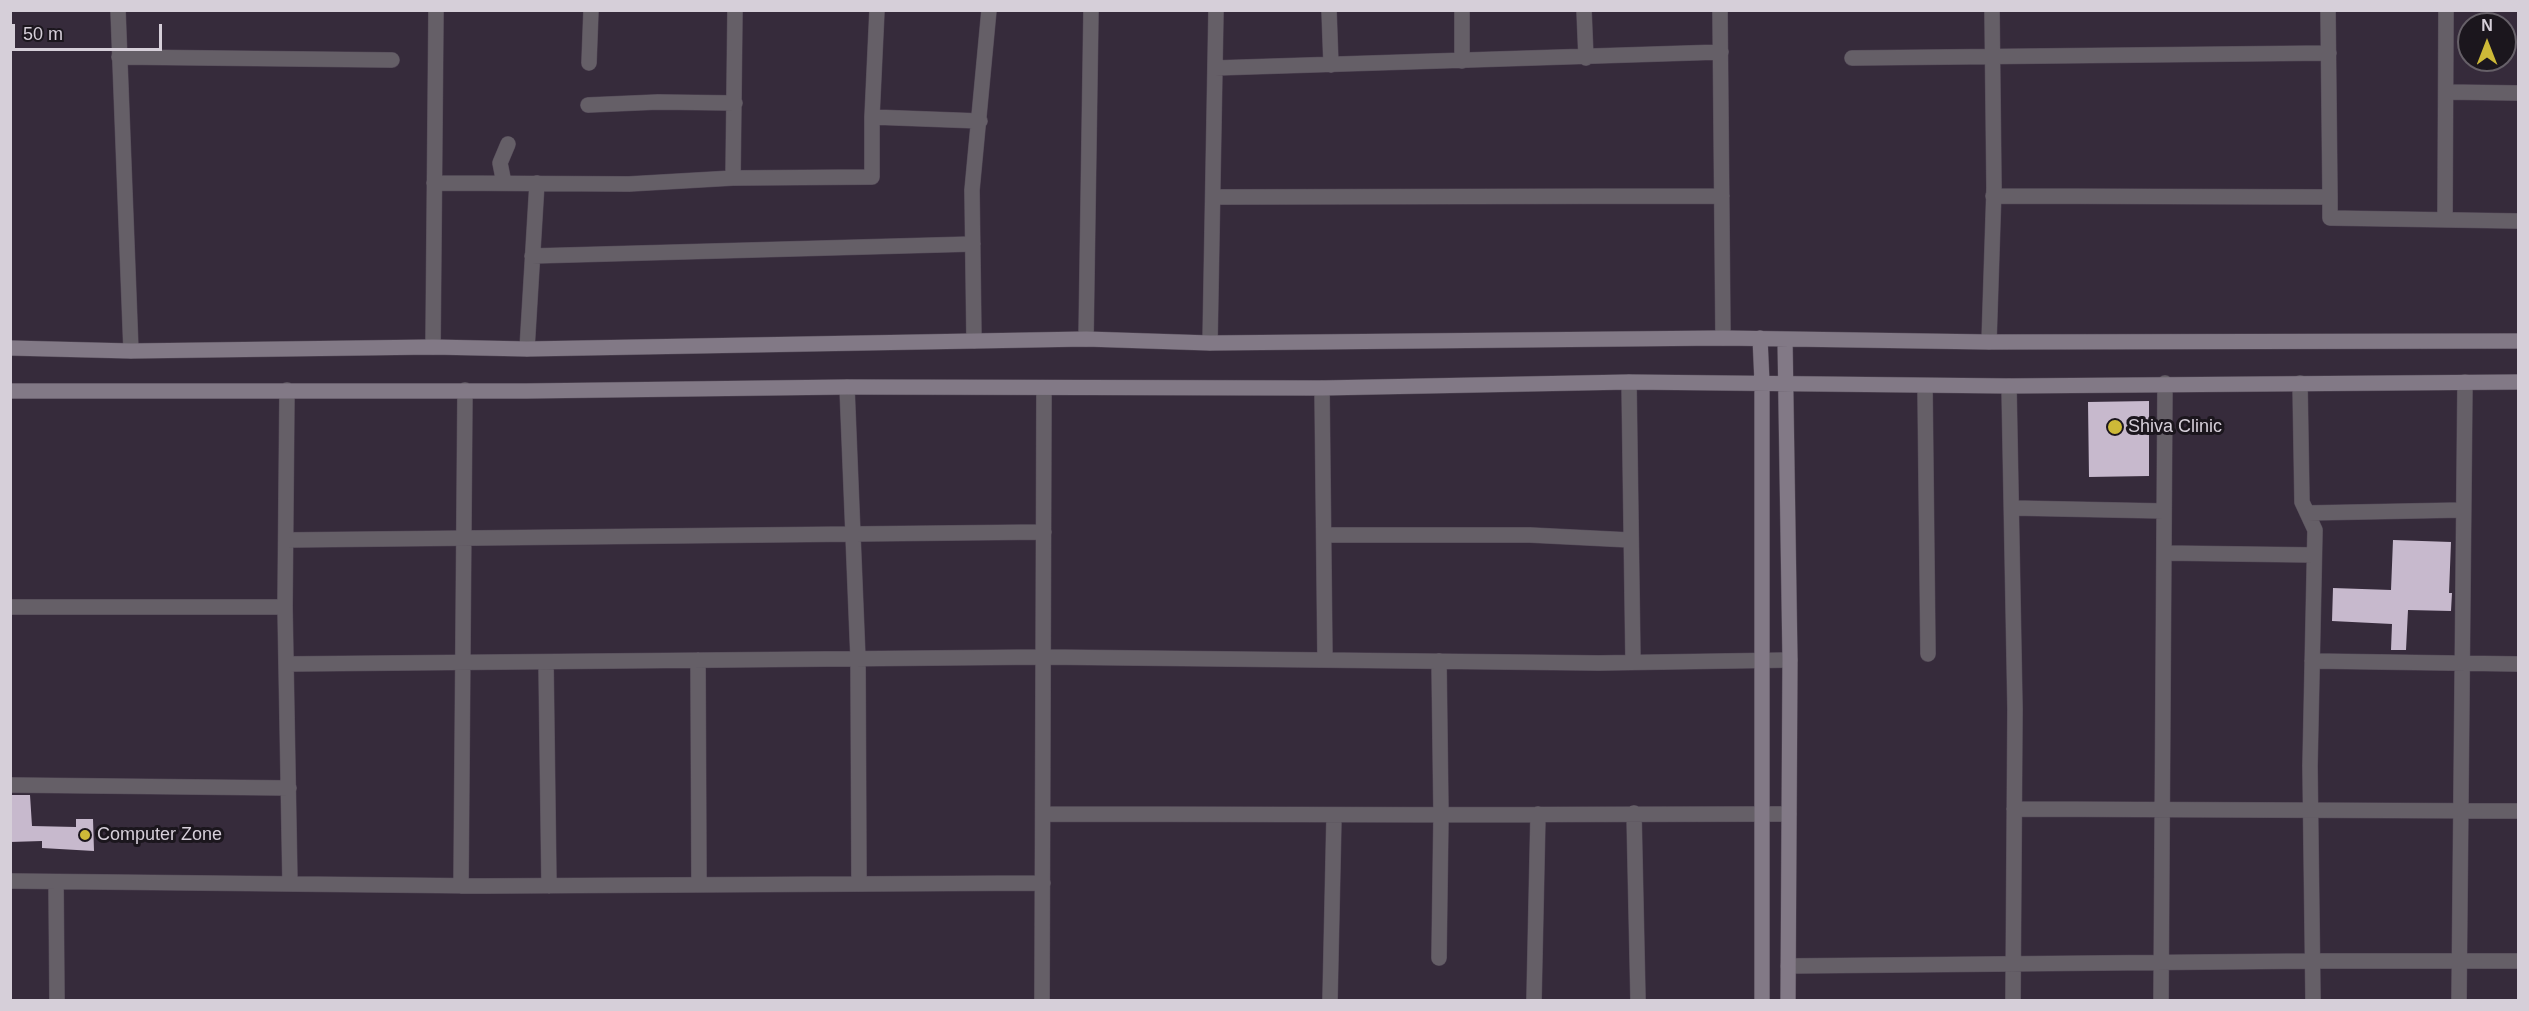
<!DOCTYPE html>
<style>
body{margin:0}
#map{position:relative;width:2529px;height:1011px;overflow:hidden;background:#362b3b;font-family:Helvetica,sans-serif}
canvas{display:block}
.frame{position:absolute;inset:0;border:12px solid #d6cfd9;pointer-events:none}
.north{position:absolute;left:2457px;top:12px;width:60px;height:60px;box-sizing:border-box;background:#1b161d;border:2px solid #666068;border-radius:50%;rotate:0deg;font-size:16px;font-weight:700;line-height:24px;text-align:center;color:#d6cfd9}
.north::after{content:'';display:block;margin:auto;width:21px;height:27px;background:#cdb938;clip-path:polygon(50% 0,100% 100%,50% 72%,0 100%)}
.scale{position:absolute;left:12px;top:24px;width:150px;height:27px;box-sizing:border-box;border:3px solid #d6cfd9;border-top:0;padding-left:8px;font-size:18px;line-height:21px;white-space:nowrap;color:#d6cfd9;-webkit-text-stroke:4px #1b161d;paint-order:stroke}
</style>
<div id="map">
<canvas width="2529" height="1011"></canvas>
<div class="frame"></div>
<div class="north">N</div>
<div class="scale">50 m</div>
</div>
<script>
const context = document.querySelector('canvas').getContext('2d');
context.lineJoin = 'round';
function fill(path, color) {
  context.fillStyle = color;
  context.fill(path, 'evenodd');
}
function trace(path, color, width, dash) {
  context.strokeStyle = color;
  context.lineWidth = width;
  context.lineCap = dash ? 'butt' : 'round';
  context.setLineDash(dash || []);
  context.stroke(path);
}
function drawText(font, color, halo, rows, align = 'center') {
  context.font = font + ' Helvetica,sans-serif';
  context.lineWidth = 6;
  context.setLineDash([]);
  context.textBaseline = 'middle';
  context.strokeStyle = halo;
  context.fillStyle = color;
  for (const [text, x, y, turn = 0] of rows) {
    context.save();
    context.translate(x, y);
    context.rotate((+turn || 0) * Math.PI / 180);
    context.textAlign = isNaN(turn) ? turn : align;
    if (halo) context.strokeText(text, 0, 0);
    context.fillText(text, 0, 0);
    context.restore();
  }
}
const building = new Path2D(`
 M2149 401V476L2089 477 2088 402Z
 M2393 540 2451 542 2449 593H2452L2451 611 2408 610 2406 650H2391L2392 624 2332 621 2333 588 2391 590Z
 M10 795H30L32 826 76 827V819H93L94 851 42 848V841L10 842Z`);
const street = new Path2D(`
 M118 10 131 351
 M1329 10 1331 65
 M1462 10V61
 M1584 10 1586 58
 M1720 10 1723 338
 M119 57 392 60
 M1852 58 2329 53
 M589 63 591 10
 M1215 68 1721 52
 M2446 92 2518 93
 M588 105 658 102 735 103
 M872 117 980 121
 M733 178 735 10
 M434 183 629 184 733 178 872 177V117L877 10
 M504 183 500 163 508 144
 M1993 196 2330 197 2328 10
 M1213 197 1722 196
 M2330 197V218L2518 221
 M2445 219 2446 10
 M532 256 973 244
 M1086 339 1091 10
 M974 341 972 190 989 10
 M1989 342 1994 188 1992 10
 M1210 343 1216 10
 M433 347 436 10
 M527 349 537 183
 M1629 382 1633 662
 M2300 383 2302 502 2315 530 2310 766 2313 1000
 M1925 386 1928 654
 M2009 386 2015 709 2013 1000
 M847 387 858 659 859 884
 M1322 388 1325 660
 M2013 508 2164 511
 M2307 513 2462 510
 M1325 535H1530L1630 540
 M286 540 1044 532
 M2164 553 2314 555
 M10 607H285L287 390
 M285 607 290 884
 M698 660 699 885
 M2312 661 2518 664
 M546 662 549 886
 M287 664 1043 657 1599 663 1790 660
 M10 785 289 788
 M2014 809 2518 811
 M1634 813 1638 1000
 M1043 814C1292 816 1540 814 1789 814
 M10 881 485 886 1043 883
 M56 882 57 1000
 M461 886 465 390
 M1439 958 1441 815 1439 661
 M1788 966 2312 961H2518
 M1042 1000 1044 388
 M1330 1000 1334 816
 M1534 1000 1538 814
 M2161 1000 2165 383
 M2459 1000 2465 382`);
const secondary = new Path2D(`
 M1760 338 1762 382V1000
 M1785 339 1790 660 1788 1000
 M10 348 131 351 433 347 527 349 1086 339 1210 343 1723 338 1989 342 2518 341
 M10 391H526L847 387 1322 388 1629 382 2009 386 2518 382`);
const markers = [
 [2115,427,8,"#cdb938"],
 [85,835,6,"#cdb938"]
];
const poiNames = [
 ["Shiva Clinic",2128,427],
 ["Computer Zone",97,835]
];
fill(building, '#c7b9cd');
trace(street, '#534957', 16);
trace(secondary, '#534957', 16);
trace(street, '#655f67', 15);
trace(secondary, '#827986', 15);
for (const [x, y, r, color] of markers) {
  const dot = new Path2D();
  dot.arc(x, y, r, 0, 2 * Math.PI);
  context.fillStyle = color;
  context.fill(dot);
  trace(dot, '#1b161d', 2);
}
drawText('18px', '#d6cfd9', '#1b161d', poiNames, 'left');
</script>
